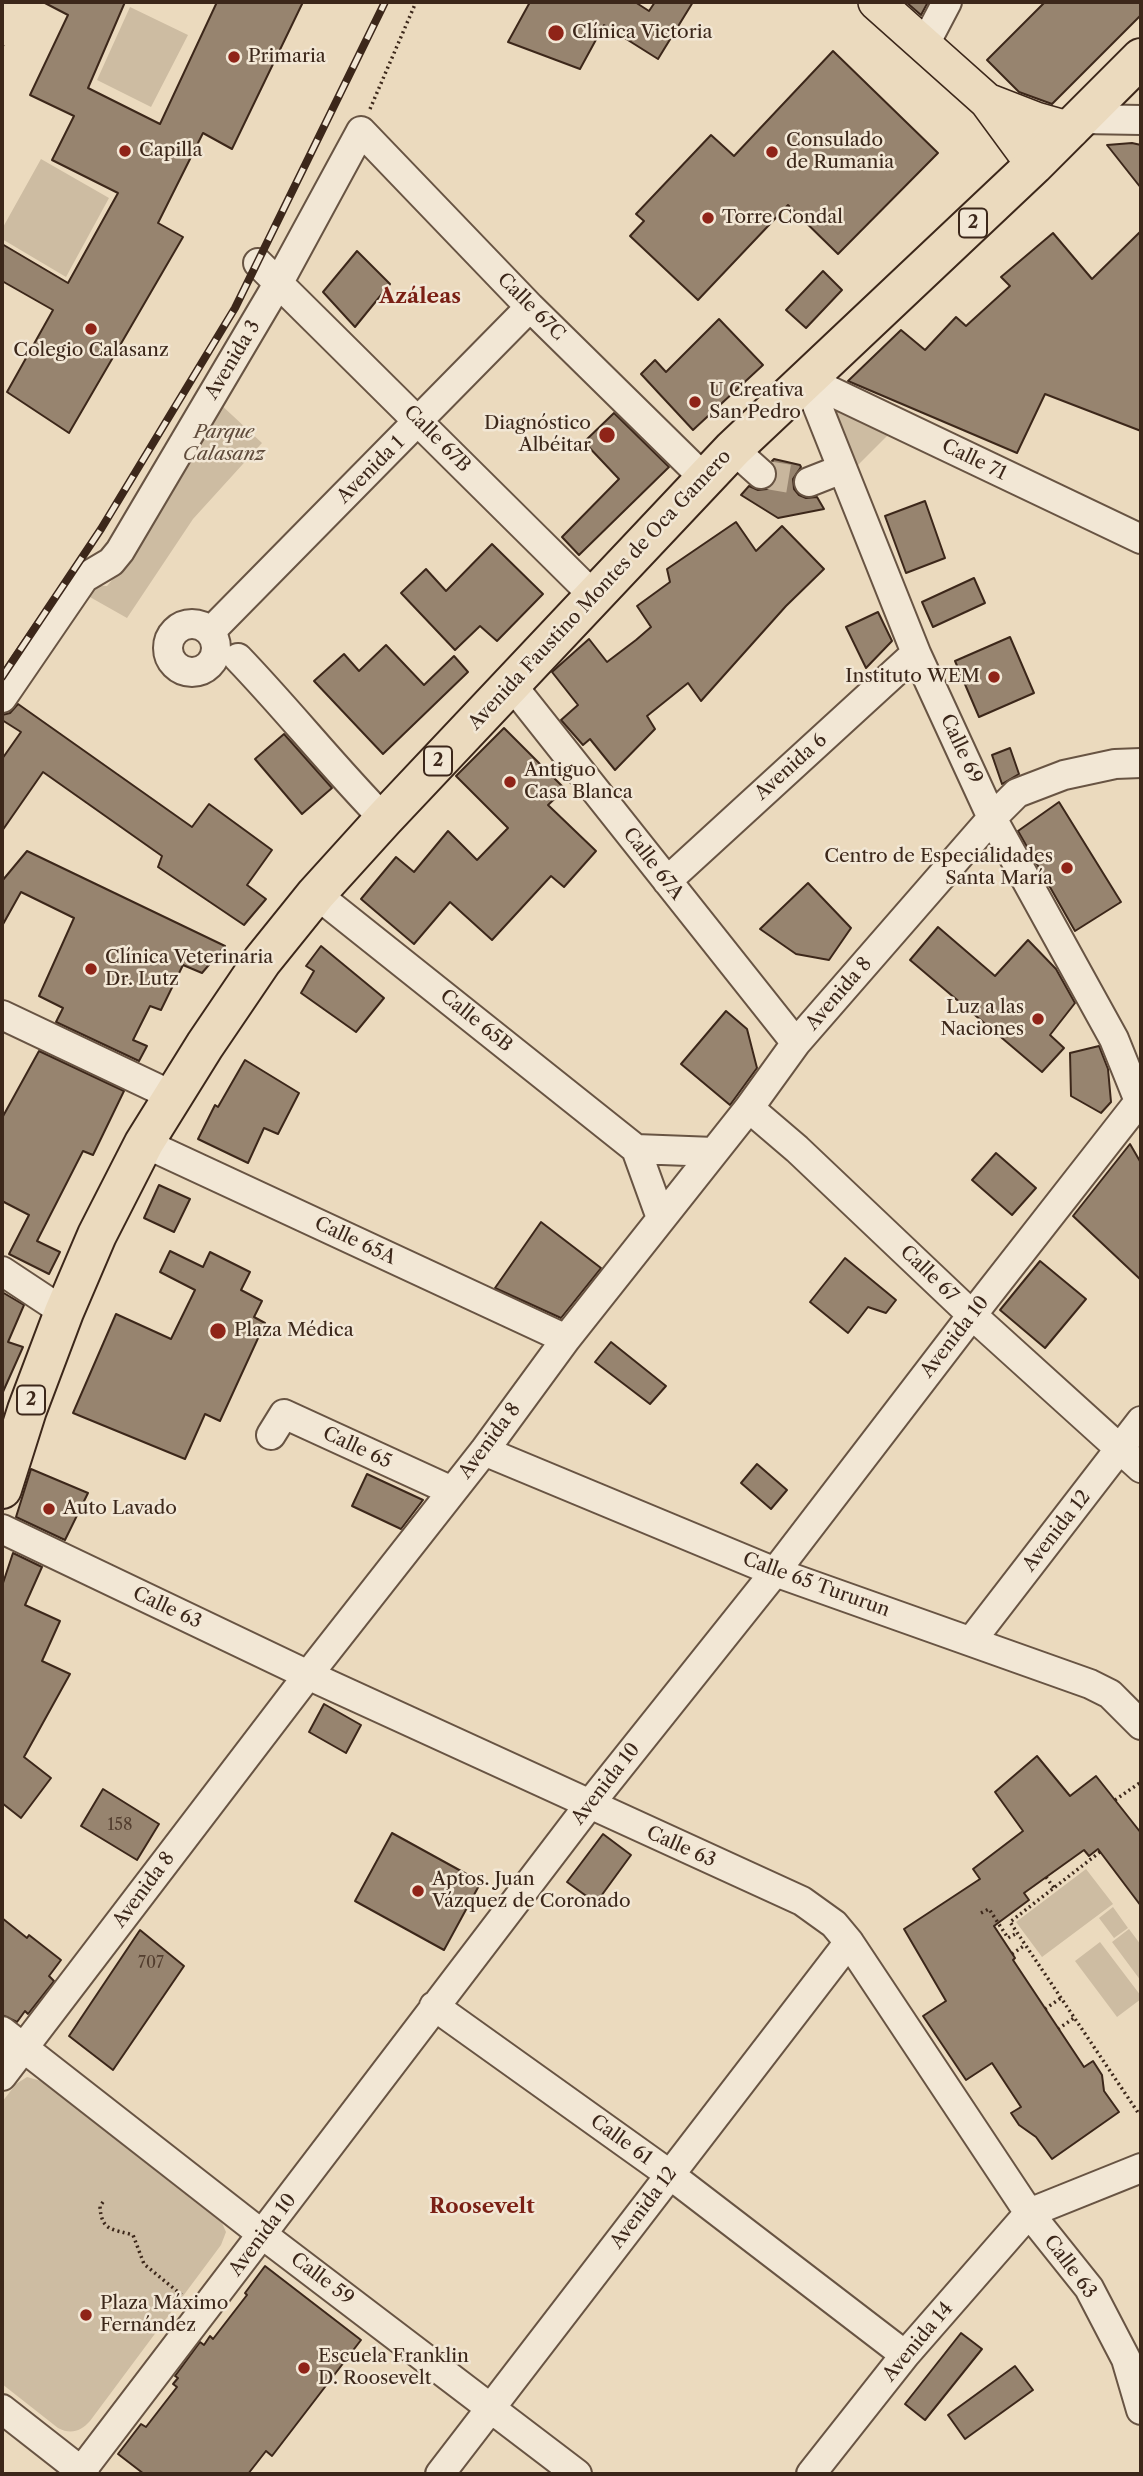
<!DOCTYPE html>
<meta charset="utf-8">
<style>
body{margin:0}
#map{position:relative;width:1143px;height:2476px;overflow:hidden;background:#ebdabe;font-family:"Libre Caslon Text",serif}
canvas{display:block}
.frame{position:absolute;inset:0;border:4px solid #3c271a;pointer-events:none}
</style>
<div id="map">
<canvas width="1143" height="2476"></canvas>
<div class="frame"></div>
</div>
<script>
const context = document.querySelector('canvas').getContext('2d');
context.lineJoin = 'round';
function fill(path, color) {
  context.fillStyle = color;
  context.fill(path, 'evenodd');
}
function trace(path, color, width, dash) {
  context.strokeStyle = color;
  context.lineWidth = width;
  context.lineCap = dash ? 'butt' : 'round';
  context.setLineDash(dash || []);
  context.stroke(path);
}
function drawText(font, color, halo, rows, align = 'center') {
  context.font = font + ' "Libre Caslon Text",serif';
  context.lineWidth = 5;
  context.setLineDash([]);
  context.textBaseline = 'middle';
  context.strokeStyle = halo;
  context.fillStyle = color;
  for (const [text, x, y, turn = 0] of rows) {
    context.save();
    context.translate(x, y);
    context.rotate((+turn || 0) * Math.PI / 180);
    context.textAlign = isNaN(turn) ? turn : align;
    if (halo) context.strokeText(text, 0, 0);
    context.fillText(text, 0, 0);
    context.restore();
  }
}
const green = new Path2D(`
 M130 7 188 35 151 107 97 80Z
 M41 159 109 198 66 277 2 239V229Z
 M823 401 889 434 850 473Z
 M218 402 262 443 193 519 127 618 81 592 85 585 107 586 128 561Z
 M1086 1869 1113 1904 1042 1957 1016 1922Z
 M1113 1907 1128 1928 1114 1938 1099 1918Z
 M1129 1929 1141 1945V1981L1112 1942Z
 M1100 1942 1141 1996V1999L1117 2017 1075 1961Z
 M27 2077 41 2081 222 2223 226 2232 221 2245 90 2421C81 2431 71 2435 58 2428L2 2384V2102L16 2084Z`);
const building = new Path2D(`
 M43 2H125L88 88 160 124 217 2H303L232 149 203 133 158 223 183 237 69 433 7 392 53 310 2 281V244L68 283 118 193 52 160 74 116 30 95 68 15Z
 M530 2H635L649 11 655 2H693L658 59 604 25 580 69 508 42Z
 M906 2H928L921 15Z
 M1045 2H1141V15L1052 104 1019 92 987 60Z
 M833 51 938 153 838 254 788 205 698 300 630 236 644 221 636 214 711 135 734 156Z
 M1132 143 1141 145V188L1107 145Z
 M1141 231V431L1045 394 1017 453 848 381 901 330 925 350 956 317 966 326 1010 286 1001 277 1053 233 1092 279Z
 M357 251 390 284 355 327 323 292Z
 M823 271 842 290 806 328 786 310Z
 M719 319 763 365 693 430 641 374 655 360 666 372Z
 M614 413 669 467 579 555 562 537 619 479 584 442Z
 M774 459 800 465 801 467 793 479 794 489 799 495 806 498 817 497 824 509 778 518 741 495 749 486 758 490 767 489 773 486 777 477 776 468 772 461Z
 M925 501 945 558 906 573 885 516Z
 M736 522 756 551 782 526 824 569 786 606 701 701 688 683 647 716 655 729 615 770 590 739 583 745 561 720 578 705 552 672 589 639 607 662 636 640 651 627 637 606 670 582 667 569Z
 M492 544 543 594 497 641 480 626 455 650 401 593 426 569 446 591Z
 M974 578 985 603 933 627 922 602Z
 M878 612 892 641 866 668 846 627Z
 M1010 637 1034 693 979 717 955 661Z
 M386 645 424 685 454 656 468 672 383 754 314 681 344 654 359 671Z
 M18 704 192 827 209 804 272 850 247 885 266 899 244 925 158 867 162 856 43 772 2 831V759L21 732 2 720V715L10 713Z
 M504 728 565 789 548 805 596 851 564 887 551 876 492 940 450 902 414 944 361 899 396 857 414 872 448 831 477 860 508 828 456 776Z
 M284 734 332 788 302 814 255 759Z
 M1010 748 1019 774 1002 784 992 755Z
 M1059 802 1121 902 1075 931 1018 831Z
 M27 851 225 946 202 973 183 965 161 1010 150 1006 133 1040 147 1046 139 1061 56 1022 63 1008 39 996 74 918 21 892 2 926V881Z
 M808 883 851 928 829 960 796 954 760 929Z
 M938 927 995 976 1028 940 1056 969 1075 1003 1050 1035 1064 1048 1042 1072 910 960Z
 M321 946 384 998 356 1032 301 993 314 971 306 966Z
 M726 1011 747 1029 757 1068 730 1105 681 1064Z
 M1099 1046 1108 1069 1111 1102 1101 1113 1071 1096 1070 1053Z
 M39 1051 124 1091 93 1155 83 1151 37 1241 60 1252 49 1274 9 1254 29 1215 2 1201V1118Z
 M245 1060 299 1093 278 1134 264 1128 248 1163 198 1139 215 1105 218 1107Z
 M1130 1144 1141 1163V1280L1073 1216Z
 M996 1153 1036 1188 1012 1215 972 1180Z
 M159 1185 190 1199 174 1232 144 1218Z
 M541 1222 601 1268 561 1318 495 1288Z
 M170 1251 203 1267 210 1252 250 1272 241 1290 262 1301 254 1317 265 1323 220 1421 205 1414 185 1459 73 1413 116 1314 171 1339 195 1290 160 1272Z
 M845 1258 896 1300 886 1313 868 1307 848 1333 810 1302Z
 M1040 1261 1086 1299 1045 1348 1000 1310Z
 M2 1292 24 1305 8 1342 23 1347 2 1394Z
 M611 1342 666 1386 650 1404 595 1362Z
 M757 1464 787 1490 771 1509 741 1483Z
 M31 1469 88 1493 65 1540 16 1517Z
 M367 1474 423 1500 401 1529 352 1506Z
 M13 1553 42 1567 25 1605 60 1621 42 1661 70 1674 24 1757 51 1778 21 1818 2 1803V1586Z
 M324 1704 361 1725 346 1753 309 1732Z
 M1037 1756 1070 1796 1096 1776 1141 1833V1906L1098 1849 1089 1856 1084 1850 1024 1893 1029 1900 994 1926 1015 1958 1013 1960 1084 2067 1093 2061 1102 2075 1104 2091 1119 2112 1052 2159 1036 2137 1019 2125 1011 2113 1021 2107 992 2063 966 2080 923 2016 946 2001 904 1929 980 1879 973 1869 1023 1831 995 1792Z
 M103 1789 159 1824 137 1860 81 1826Z
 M392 1833 481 1882 444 1950 355 1901Z
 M603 1834 631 1855 596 1903 567 1882Z
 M2 1918 27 1938 29 1935 61 1960 49 1976 54 1981 28 2014 25 2011 17 2022 2 2015Z
 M140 1930 184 1966 113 2070 69 2036Z
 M265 2266 361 2340 272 2456 266 2451 248 2474H144L118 2454 141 2424 146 2427 177 2387 173 2384 178 2378 175 2376 200 2342 204 2345 210 2336 213 2339 247 2295 245 2293Z
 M961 2333 982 2349 925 2420 905 2404Z
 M1015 2366 1033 2390 965 2439 948 2415Z`);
const minorTunnel = new Path2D(`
 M761 474 809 482`);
const path = new Path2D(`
 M2 46 4 47
 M370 109 416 2
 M1115 1800 1141 1782
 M1100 1852 1010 1922 1139 2114 1141 2112
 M1046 1877 1054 1888
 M981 1913 989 1909 1008 1938 1017 1933
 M1012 1954 1025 1945
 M1045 2009 1061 1998
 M1058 2029 1074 2018
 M103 2202 100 2206C101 2232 114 2229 133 2235L144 2264 183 2296`);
const minor = new Path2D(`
 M925 44 947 2
 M1082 119 1141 120
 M258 263 594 596
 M807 380 916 653 992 818 1114 1039 1141 1106
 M807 380 1141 539
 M733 449 761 474
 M809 482 842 469
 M168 648a24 24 0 1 1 48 0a24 24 0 1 1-48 0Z
 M210 632 530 307
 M238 658C288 710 333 767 384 819
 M511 684 796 1043
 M2 698 84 578 111 562 120 551 279 282 361 131 530 307 705 479
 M667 881 916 653
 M316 894 636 1149
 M2 1015 173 1096
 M749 1108 797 1149 972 1315 1141 1468
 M144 1143 566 1339
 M636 1149 714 1152
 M636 1149 661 1218
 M2 1271 64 1312
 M271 1435 284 1414 452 1491
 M484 1451 775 1572 1090 1684 1110 1694 1141 1725
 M2 1529 308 1675 802 1901 834 1924 849 1942 1029 2213 1089 2288 1126 2359 1141 2410
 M972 1640 1141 1421
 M434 2006 669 2174 905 2355
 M2 2031 263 2235 577 2474
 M2 2076 308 1675 484 1451 566 1339 749 1108 796 1043 992 818 1017 793 1064 775 1115 764 1141 763
 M2 2409 85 2474
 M79 2474 589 1805 775 1572 972 1315 1141 1099
 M440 2474 849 1942
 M811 2474 905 2355 1029 2213 1141 2168`);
const major = new Path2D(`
 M876 2 987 101 1034 165
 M987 101 1036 120 1071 130`);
const highway = new Path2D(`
 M2 1489 27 1410 64 1312 97 1235 144 1143 205 1045 262 961 316 894 384 819 733 449 1034 165 1141 58`);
const rail = new Path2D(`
 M2 677 101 529 235 308 385 2`);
const markers = [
 [556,33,9,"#8f2418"],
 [234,57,7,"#8f2418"],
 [125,151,7,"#8f2418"],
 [772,152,7,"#8f2418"],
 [708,218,7,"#8f2418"],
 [91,329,7,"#8f2418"],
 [695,402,7,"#8f2418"],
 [607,435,9,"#8f2418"],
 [994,677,7,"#8f2418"],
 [510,782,7,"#8f2418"],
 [1067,868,7,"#8f2418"],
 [91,969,7,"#8f2418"],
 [1038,1019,7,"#8f2418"],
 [218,1331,9,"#8f2418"],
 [49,1509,7,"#8f2418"],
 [418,1891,7,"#8f2418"],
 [86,2315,7,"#8f2418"],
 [304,2368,7,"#8f2418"]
];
const numberNames = [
 ["158",120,1825],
 ["707",151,1963]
];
const shields = [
 [973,223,28],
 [438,761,28],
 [31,1400,28]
];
const shieldNames = [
 ["2",973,223],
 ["2",438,761],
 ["2",31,1400]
];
const poiNames = [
 ["Clínica Victoria",572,33],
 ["Primaria",248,57],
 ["Consulado",786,141],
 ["de Rumania",786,163],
 ["Capilla",139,151],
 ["Torre Condal",722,218],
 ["Colegio Calasanz",91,351,"center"],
 ["U Creativa",709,391],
 ["San Pedro",709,413],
 ["Diagnóstico",591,424,"right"],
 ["Albéitar",591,446,"right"],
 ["Instituto WEM",980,677,"right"],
 ["Antiguo",524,771],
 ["Casa Blanca",524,793],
 ["Centro de Especialidades",1053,857,"right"],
 ["Santa María",1053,879,"right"],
 ["Clínica Veterinaria",105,958],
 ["Dr. Lutz",105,980],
 ["Luz a las",1024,1008,"right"],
 ["Naciones",1024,1030,"right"],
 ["Plaza Médica",234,1331],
 ["Auto Lavado",63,1509],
 ["Aptos. Juan",432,1880],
 ["Vázquez de Coronado",432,1902],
 ["Plaza Máximo",100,2304],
 ["Fernández",100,2326],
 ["Escuela Franklin",318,2357],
 ["D. Roosevelt",318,2379]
];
const streetNames = [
 ["Calle 67C",531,307,45],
 ["Avenida 3",233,360,-59],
 ["Calle 67B",437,439,45],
 ["Calle 71",974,460,26],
 ["Avenida 1",371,470,-45],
 ["Avenida Faustino Montes de Oca Gamero",600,590,-47],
 ["Calle 69",961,749,65],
 ["Avenida 6",791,767,-42],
 ["Calle 67A",653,864,52],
 ["Avenida 8",839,994,-49],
 ["Calle 65B",476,1021,39],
 ["Calle 65A",355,1241,25],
 ["Calle 67",929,1274,44],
 ["Avenida 10",955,1337,-52],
 ["Avenida 8",490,1441,-53],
 ["Calle 65",357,1448,25],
 ["Avenida 12",1057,1531,-52],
 ["Calle 65 Tururun",816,1585,20],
 ["Calle 63",167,1608,25],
 ["Avenida 10",606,1784,-52],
 ["Calle 63",681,1847,24],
 ["Avenida 8",144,1890,-53],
 ["Calle 61",621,2140,36],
 ["Avenida 12",644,2208,-53],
 ["Avenida 10",263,2235,-53],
 ["Calle 63",1070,2267,53],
 ["Calle 59",322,2279,37],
 ["Avenida 14",918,2342,-50]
];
const parkNames = [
 ["Parque",224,433],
 ["Calasanz",224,455]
];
const neighbourhoodNames = [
 ["Azáleas",420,297],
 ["Roosevelt",482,2207]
];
fill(green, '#cdbca2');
fill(building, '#97846f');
trace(building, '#3c271a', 2);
trace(minorTunnel, '#c8b69d', 28, [28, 14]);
trace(minor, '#685443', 32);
trace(major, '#3c271a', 38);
trace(highway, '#3c271a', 42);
trace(path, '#3c271a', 3.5, [2, 3.5]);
trace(minor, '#f2e7d5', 28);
trace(major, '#ebdabe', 35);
trace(highway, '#ebdabe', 38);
trace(rail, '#3c271a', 8);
trace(rail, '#f2e7d5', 5, [16]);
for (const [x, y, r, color] of markers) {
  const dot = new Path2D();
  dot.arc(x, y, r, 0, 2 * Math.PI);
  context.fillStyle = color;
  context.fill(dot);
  trace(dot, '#f2e7d5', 2.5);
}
drawText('16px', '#533e2f', null, numberNames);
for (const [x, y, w] of shields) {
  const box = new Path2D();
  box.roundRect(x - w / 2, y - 14.5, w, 29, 5);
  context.fillStyle = '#f2e7d5';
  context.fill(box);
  trace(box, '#3c271a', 2);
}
drawText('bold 18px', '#3c271a', null, shieldNames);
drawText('19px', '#3c271a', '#f2e7d5', poiNames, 'left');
drawText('19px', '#3c271a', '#f2e7d5', streetNames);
drawText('italic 19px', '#604c3c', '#f2e7d5', parkNames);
drawText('bold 21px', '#7a1f14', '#f2e7d5', neighbourhoodNames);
</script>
